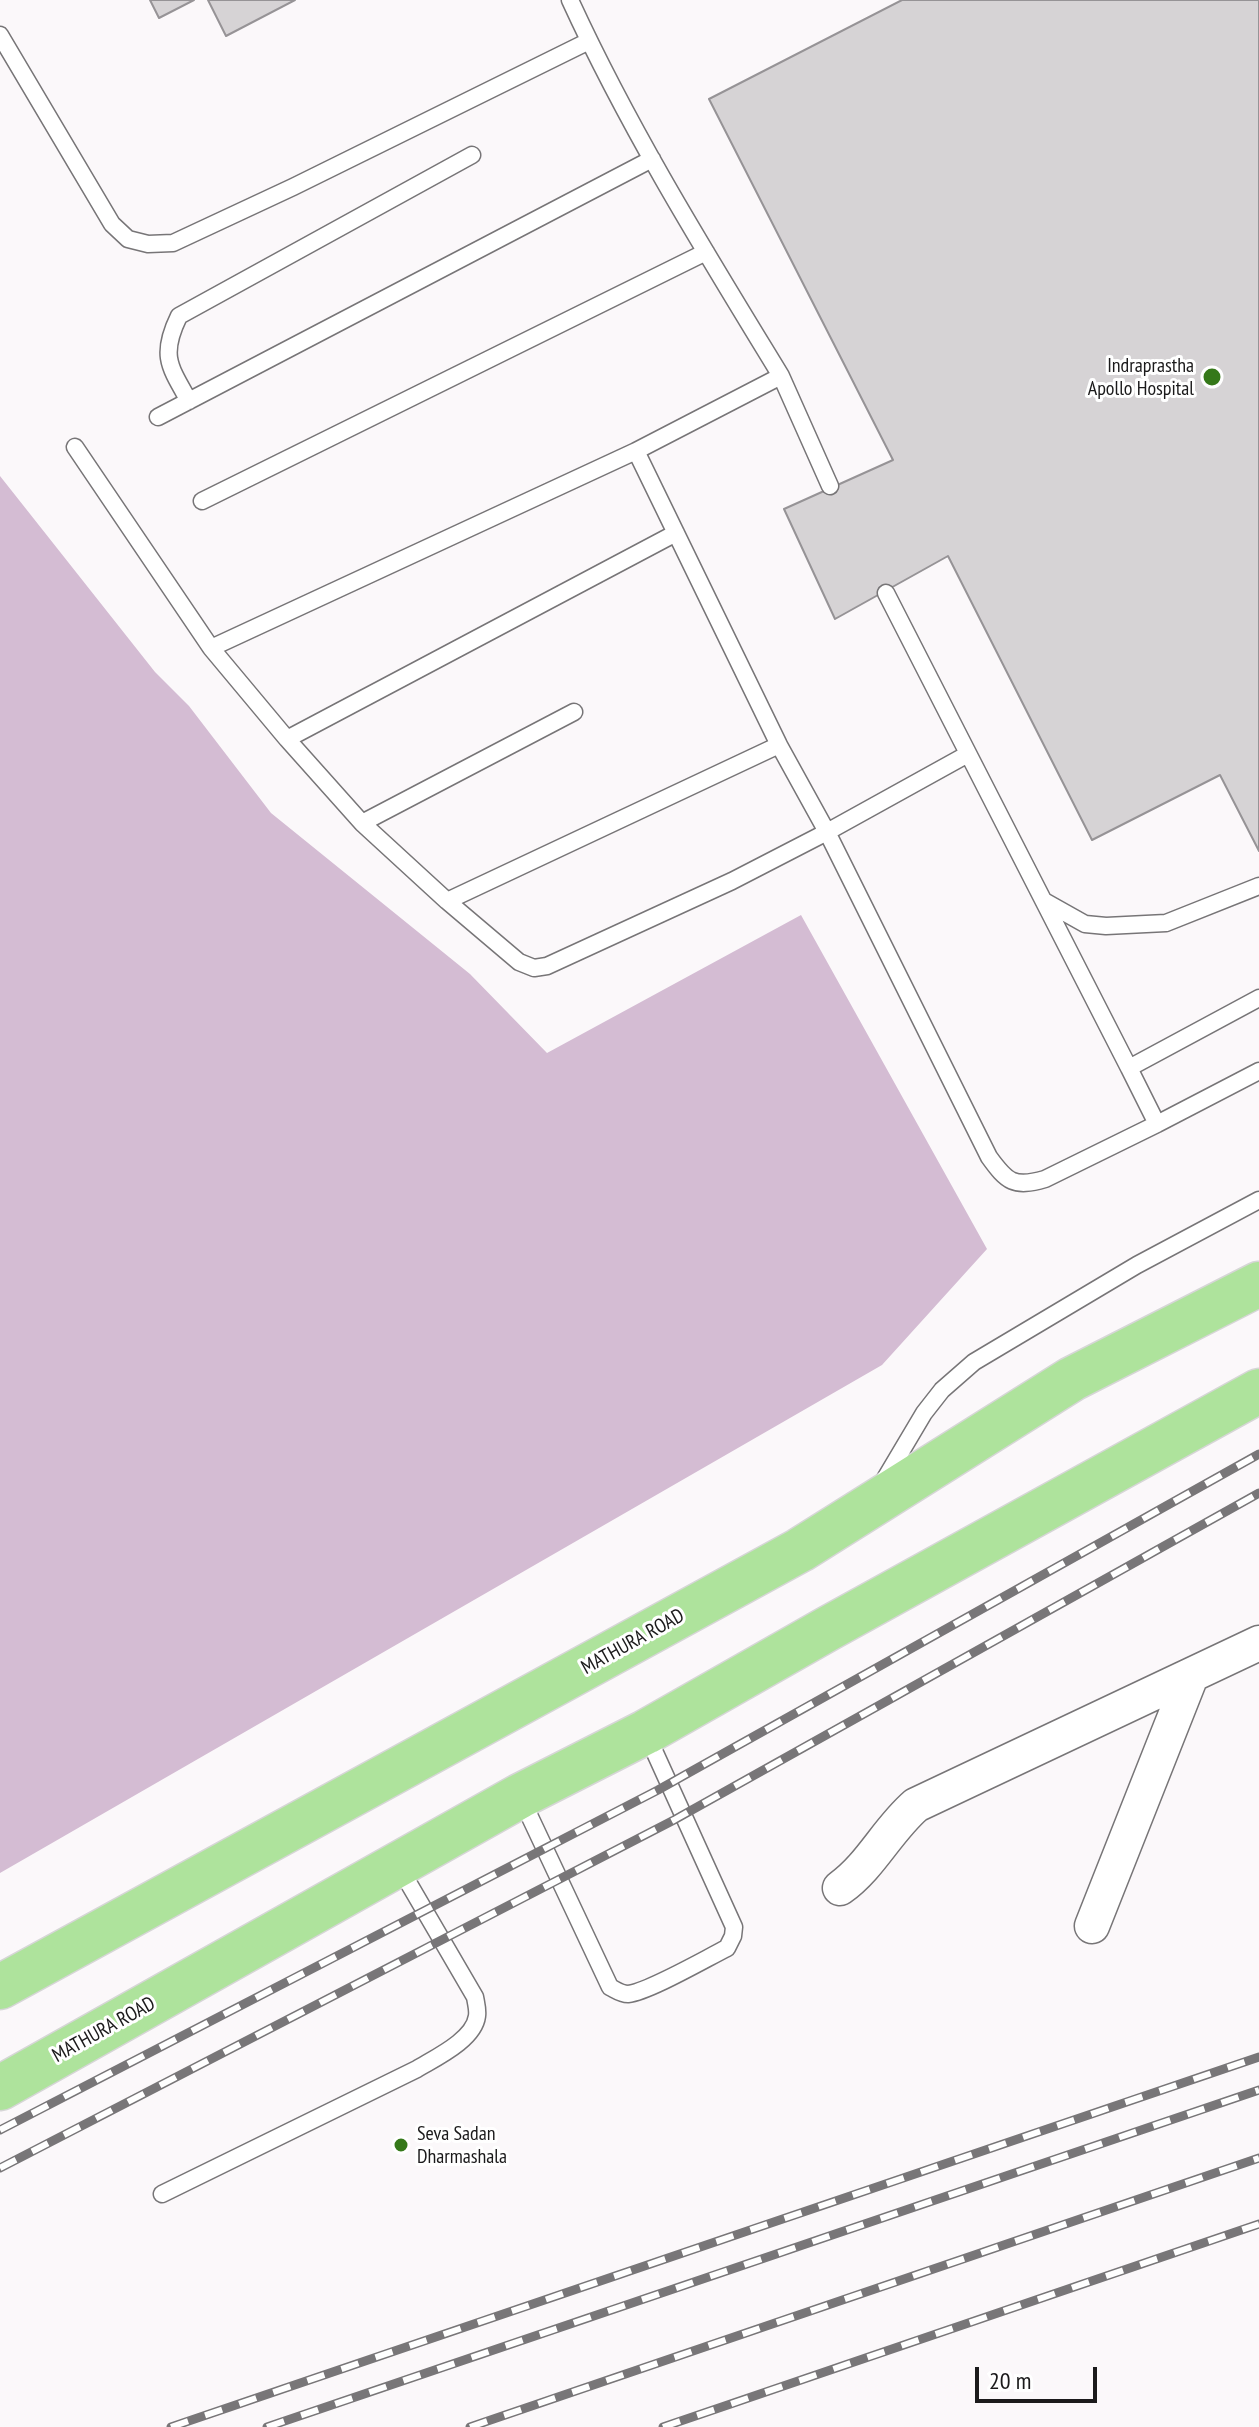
<!DOCTYPE html>
<style>
body{margin:0}
#map{position:relative;width:1259px;height:2427px;overflow:hidden;background:#fbf8fa;font-family:"PT Sans Narrow",sans-serif}
canvas{display:block}
.scale{position:absolute;left:975px;top:2367px;width:122px;height:36px;box-sizing:border-box;border:4px solid #1b1a1b;border-top:0;padding-left:10px;font-size:24px;line-height:28px;white-space:nowrap;color:#1b1a1b;-webkit-text-stroke:6px #fff;paint-order:stroke}
</style>
<div id="map">
<canvas width="1259" height="2427"></canvas>
<div class="scale">20 m</div>
</div>
<script>
const context = document.querySelector('canvas').getContext('2d');
context.lineJoin = 'round';
function fill(path, color) {
  context.fillStyle = color;
  context.fill(path, 'evenodd');
}
function trace(path, color, width, dash) {
  context.strokeStyle = color;
  context.lineWidth = width;
  context.lineCap = dash ? 'butt' : 'round';
  context.setLineDash(dash || []);
  context.stroke(path);
}
function drawText(font, color, halo, rows, align = 'center') {
  context.font = font + ' "PT Sans Narrow",sans-serif';
  context.lineWidth = 6;
  context.setLineDash([]);
  context.textBaseline = 'middle';
  context.strokeStyle = halo;
  context.fillStyle = color;
  for (const [text, x, y, turn = 0] of rows) {
    context.save();
    context.translate(x, y);
    context.rotate((+turn || 0) * Math.PI / 180);
    context.textAlign = isNaN(turn) ? turn : align;
    if (halo) context.strokeText(text, 0, 0);
    context.fillText(text, 0, 0);
    context.restore();
  }
}
const forest = new Path2D(`
 M0 476 155 672 189 706 271 813 470 974 547 1053 801 915 987 1249 882 1365 0 1873Z`);
const building = new Path2D(`
 M150 0H194L159 18Z
 M208 0H295L226 36Z
 M902 0H1259V851L1220 775 1092 840 948 556 835 619 784 509 893 460 709 99Z`);
const service = new Path2D(`
 M570 0C630 131 706 253 781 376
 M0 35 112 224 128 239 148 244 173 243 293 187 589 41
 M189 401C169 366 160 355 179 316L472 155
 M158 417 652 159
 M75 447 211 648
 M830 486 781 376 636 451 779 745 827 832 989 1157C1007 1182 1014 1188 1045 1179L1157 1124 1259 1071
 M202 501 706 252
 M886 593 1129 1068 1259 998
 M287 739 211 648 636 451
 M779 745 447 901 519 962 534 968 547 966 732 881 827 832 968 754
 M362 823 287 739 676 533
 M447 901 362 823 574 712
 M1044 901 1085 924 1106 926 1166 923 1259 886
 M1129 1068 1157 1124
 M883 1482 924 1413 942 1390 974 1362 1137 1265 1259 1200
 M521 1798 610 1987C616 1990 621 1994 628 1994 648 1992 705 1959 727 1948L733 1936 734 1927 646 1733
 M162 2194 417 2069C435 2058 474 2040 477 2016 478 2010 476 2003 475 1997L398 1865`);
const minor = new Path2D(`
 M840 1888C871 1866 887 1830 916 1805L1259 1643
 M1092 1926 1191 1676`);
const trunk = new Path2D(`
 M0 1987 800 1550 1072 1379 1259 1284
 M0 2088 520 1796 646 1732 829 1628 1259 1391`);
const rail = new Path2D(`
 M0 2130 658 1790 1259 1454
 M0 2168 674 1820 1259 1493
 M171 2427 1259 2057
 M267 2427 1259 2090
 M470 2427 1259 2158
 M663 2427 1259 2224`);
const markers = [
 [1212,377,10,"#357819"],
 [401,2145,8,"#357819"]
];
const poiNames = [
 ["Indraprastha",1194,366],
 ["Apollo Hospital",1194,389],
 ["Seva Sadan",417,2134,"left"],
 ["Dharmashala",417,2157,"left"]
];
const streetNames = [
 ["MATHURA ROAD",633,1642,-29],
 ["MATHURA ROAD",104,2030,-29]
];
fill(forest, '#d4bcd3');
fill(building, '#d6d3d5');
trace(building, '#969396', 2);
trace(service, '#777577', 19);
trace(minor, '#777577', 37);
trace(trunk, '#d6d6d6', 47);
trace(service, '#fff', 16);
trace(minor, '#fff', 34);
trace(trunk, '#aee39c', 44);
trace(rail, '#787678', 9);
trace(rail, '#fff', 6, [18]);
for (const [x, y, r, color] of markers) {
  const dot = new Path2D();
  dot.arc(x, y, r, 0, 2 * Math.PI);
  context.fillStyle = color;
  context.fill(dot);
  trace(dot, '#fff', 3);
}
drawText('20px', '#1b1a1b', '#fff', poiNames, 'right');
drawText('20px', '#1b1a1b', '#fff', streetNames);
</script>
